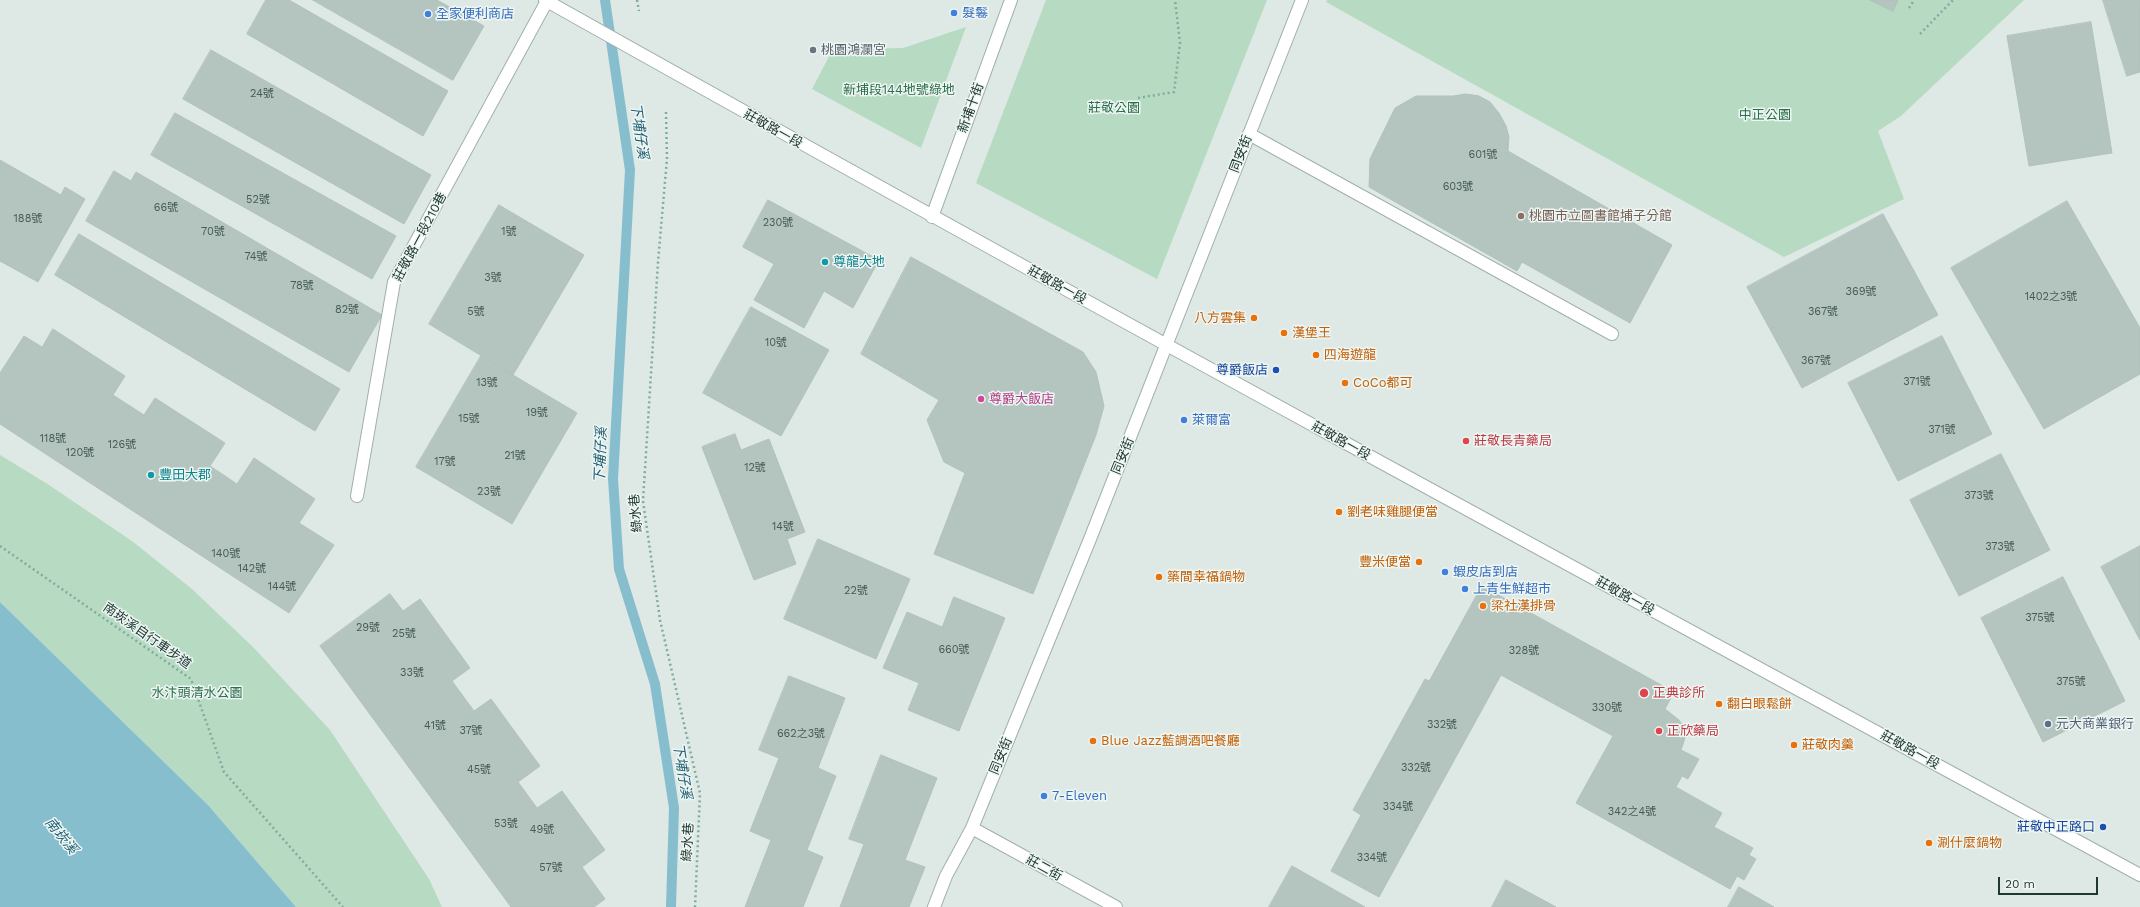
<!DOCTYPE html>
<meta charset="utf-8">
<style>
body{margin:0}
#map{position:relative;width:2140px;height:907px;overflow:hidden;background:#dee9e5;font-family:"Work Sans",sans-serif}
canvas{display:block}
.scale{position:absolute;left:1998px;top:877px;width:100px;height:18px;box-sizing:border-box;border:2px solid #203833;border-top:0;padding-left:5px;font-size:12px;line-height:14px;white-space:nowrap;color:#203833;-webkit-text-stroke:3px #eef6f3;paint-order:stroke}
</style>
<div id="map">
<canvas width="2140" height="907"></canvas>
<div class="scale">20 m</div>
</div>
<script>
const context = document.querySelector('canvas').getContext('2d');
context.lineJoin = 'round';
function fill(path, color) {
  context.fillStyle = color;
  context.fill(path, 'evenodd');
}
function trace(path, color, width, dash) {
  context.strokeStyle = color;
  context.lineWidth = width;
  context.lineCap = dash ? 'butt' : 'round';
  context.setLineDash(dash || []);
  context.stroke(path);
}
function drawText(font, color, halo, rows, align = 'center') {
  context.font = font + ' "Work Sans","Noto Sans TC",sans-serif';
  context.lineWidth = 3;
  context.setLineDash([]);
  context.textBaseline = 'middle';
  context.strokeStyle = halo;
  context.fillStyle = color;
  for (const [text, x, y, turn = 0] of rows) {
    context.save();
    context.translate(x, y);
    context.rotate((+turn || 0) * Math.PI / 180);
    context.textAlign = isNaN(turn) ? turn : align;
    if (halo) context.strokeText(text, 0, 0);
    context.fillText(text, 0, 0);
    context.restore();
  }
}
const green = new Path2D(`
 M1046 0H1267L1157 279 976 183Z
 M1327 0H2024L1901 116 1878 131 1904 199 1784 257 1326 2Z
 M966 27 921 148 812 89 836 43 861 49 903 48Z
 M0 455 46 483 132 541 192 589 254 648 330 730 429 879 442 907H296L208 805 0 602Z`);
const water = new Path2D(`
 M0 602 208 805 296 907H0Z`);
const stream = new Path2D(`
 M605 0 630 170 613 479 619 569 655 684 674 808 671 907`);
const building = new Path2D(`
 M266 0H289L448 91 423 136 247 34Z
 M313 0H437L484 26 453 80Z
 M1870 0H1898L1893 11Z
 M2103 0H2140V72L2127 76Z
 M2091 22 2112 153 2029 166 2007 36Z
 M211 50 431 175 404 224 183 99Z
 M1466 94 1479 96 1490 102 1499 113 1506 126 1509 137 1508 151 1672 245 1630 323 1522 262 1517 271 1369 187 1370 159 1395 108 1416 96H1453Z
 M175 113 396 236 372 279 151 155Z
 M0 160 61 195 65 187 85 199 38 282 0 261Z
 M114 171 131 181 136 172 382 315 349 372 86 221Z
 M768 200 879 260 853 308 824 291 804 328 754 300 774 264 743 247Z
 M2067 201 2140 328V374L2044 429 1951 268Z
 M499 205 584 255 513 375 429 324Z
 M1883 214 1938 315 1802 388 1747 287Z
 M79 234 340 389 315 431 55 275Z
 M911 257 1083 352 1096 372 1104 406 1096 435 1033 594 934 554 965 473 944 462 927 420 939 400 861 354Z
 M751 307 829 350 781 436 703 393Z
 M53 329 125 376 113 395 144 415 155 398 225 443 210 466 237 484 254 458 315 499 299 523 334 545 289 613 0 424V373L24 336 42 347Z
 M1942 336 1992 434 1898 481 1848 383Z
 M481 356 577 413 512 524 416 467Z
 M735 434 741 450 769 439 805 532 787 539 796 564 754 580 702 447Z
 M2001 454 2050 550 1959 596 1910 500Z
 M818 539 910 579 876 659 784 619Z
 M2140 546V640L2101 567Z
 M2063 577 2125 701 2043 742 1981 618Z
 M1482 586 1674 692 1665 709 1679 720 1684 728 1686 735 1681 750 1699 759 1688 779 1682 776 1676 787 1722 813 1714 827 1753 848 1749 855 1756 859 1744 880 1737 876 1730 889 1576 803 1613 736 1501 675 1379 897 1331 871 1361 815 1353 810 1425 679 1429 681Z
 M390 594 403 611 420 599 470 668 452 681 474 711 491 699 540 766 518 782 537 808 562 791 605 850 582 867 605 899 594 907H511L320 646Z
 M954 597 1005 618 959 731 908 710 919 683 883 668 907 612 942 627Z
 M789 676 845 698 818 768 836 776 807 850 823 857 803 907H745L771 840 750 831 779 758 759 750Z
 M881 755 937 778 905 860 925 867 909 907H840L864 844 849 839Z
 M1292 866 1365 907H1269Z
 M1506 880 1556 907H1492Z
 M1739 887 1774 907H1728Z`);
const path = new Path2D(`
 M637 0 639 11
 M1909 8 1914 0
 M1920 34 1953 0
 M1138 98 1174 92 1180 43 1175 0
 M666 112 667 159 658 262 643 501 660 620 700 793 695 907
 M0 546 191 679 224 772 343 907`);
const minor = new Path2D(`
 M545 0C1074 297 1607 586 2140 875
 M1249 134 1612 334
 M932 217 1011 0
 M357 496 394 282 547 1
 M972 828 1116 907
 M934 907 946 876 972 828 1090 539 1302 0`);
const markers = [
 [954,13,4,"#3f7fe0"],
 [428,14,4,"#3f7fe0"],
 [813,50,4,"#6b7280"],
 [1521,216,4,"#8d6e63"],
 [825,262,4,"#0f9aa8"],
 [1254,318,4,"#e8710a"],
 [1284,333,4,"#e8710a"],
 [1316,355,4,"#e8710a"],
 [1276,370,4,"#1a4fb4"],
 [1345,383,4,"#e8710a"],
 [981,399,4,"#d1479c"],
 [1184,420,4,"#3f7fe0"],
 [1466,441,4,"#e0444e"],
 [151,475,4,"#0f9aa8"],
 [1339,512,4,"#e8710a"],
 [1419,562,4,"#e8710a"],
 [1445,572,4,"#3f7fe0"],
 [1159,577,4,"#e8710a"],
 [1465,589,4,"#3f7fe0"],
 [1483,606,4,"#e8710a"],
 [1644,693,5,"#e0444e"],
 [1719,704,4,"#e8710a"],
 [2048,724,4,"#5c6f8a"],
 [1659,731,4,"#e0444e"],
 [1093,741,4,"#e8710a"],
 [1794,745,4,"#e8710a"],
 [1044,796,4,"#3f7fe0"],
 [2103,827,4,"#1a4fb4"],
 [1929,843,4,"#e8710a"]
];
const numberNames = [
 ["24號",262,94],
 ["601號",1483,155],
 ["603號",1458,187],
 ["52號",258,200],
 ["66號",166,208],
 ["188號",28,219],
 ["230號",778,223],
 ["70號",213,232],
 ["1號",509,232],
 ["74號",256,257],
 ["3號",493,278],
 ["78號",302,286],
 ["369號",1861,292],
 ["1402之3號",2051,297],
 ["82號",347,310],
 ["5號",476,312],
 ["367號",1823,312],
 ["10號",776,343],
 ["367號",1816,361],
 ["371號",1917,382],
 ["13號",487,383],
 ["19號",537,413],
 ["15號",469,419],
 ["371號",1942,430],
 ["118號",53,439],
 ["126號",122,445],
 ["120號",80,453],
 ["21號",515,456],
 ["17號",445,462],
 ["12號",755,468],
 ["23號",489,492],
 ["373號",1979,496],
 ["14號",783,527],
 ["373號",2000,547],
 ["140號",226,554],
 ["142號",252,569],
 ["144號",282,587],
 ["22號",856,591],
 ["375號",2040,618],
 ["29號",368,628],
 ["25號",404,634],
 ["660號",954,650],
 ["328號",1524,651],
 ["33號",412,673],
 ["375號",2071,682],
 ["330號",1607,708],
 ["332號",1442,725],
 ["41號",435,726],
 ["37號",471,731],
 ["662之3號",801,734],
 ["332號",1416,768],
 ["45號",479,770],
 ["334號",1398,807],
 ["342之4號",1632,812],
 ["53號",506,824],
 ["49號",542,830],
 ["334號",1372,858],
 ["57號",551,868]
];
const shopNames = [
 ["髮鬈",962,13],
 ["全家便利商店",436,14],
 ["萊爾富",1192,420],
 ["蝦皮店到店",1453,572],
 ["上青生鮮超市",1473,589],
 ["7-Eleven",1052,796]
];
const worshipNames = [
 ["桃園鴻瀾宮",821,50]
];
const parkNames = [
 ["新埔段144地號綠地",899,90],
 ["莊敬公園",1114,108],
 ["中正公園",1765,115],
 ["水汴頭清水公園",197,693]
];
const streetNames = [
 ["新埔十街",971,108,-70],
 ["莊敬路一段",773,129,29],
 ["同安街",1241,154,-69],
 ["莊敬路一段210巷",420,237,-62],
 ["莊敬路一段",1057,285,29],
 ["莊敬路一段",1341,441,29],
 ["同安街",1123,456,-68],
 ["綠水巷",636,513,-95],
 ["莊敬路一段",1625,596,29],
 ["南崁溪自行車步道",147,636,35],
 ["莊敬路一段",1910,750,29],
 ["同安街",1001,756,-68],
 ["綠水巷",688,842,-87],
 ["莊二街",1044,868,29]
];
const educationNames = [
 ["桃園市立圖書館埔子分館",1529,216]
];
const cultureNames = [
 ["尊龍大地",833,262],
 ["豐田大郡",159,475]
];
const foodNames = [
 ["八方雲集",1246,318,"right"],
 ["漢堡王",1292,333],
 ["四海遊龍",1324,355],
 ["CoCo都可",1353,383],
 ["劉老味雞腿便當",1347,512],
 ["豐米便當",1411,562,"right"],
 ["築間幸福鍋物",1167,577],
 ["梁社漢排骨",1491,606],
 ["翻白眼鬆餅",1727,704],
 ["Blue Jazz藍調酒吧餐廳",1101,741],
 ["莊敬肉羹",1802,745],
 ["涮什麼鍋物",1937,843]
];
const transitNames = [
 ["尊爵飯店",1268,370],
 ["莊敬中正路口",2095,827]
];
const hotelNames = [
 ["尊爵大飯店",989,399]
];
const healthNames = [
 ["莊敬長青藥局",1474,441],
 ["正典診所",1653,693],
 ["正欣藥局",1667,731]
];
const serviceNames = [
 ["元大商業銀行",2056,724]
];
const waterNames = [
 ["下埔仔溪",639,131,82],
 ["下埔仔溪",601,455,-88],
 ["下埔仔溪",682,771,81],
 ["南崁溪",61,836,51]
];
fill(green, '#b7dac3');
fill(water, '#87bece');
trace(stream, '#87bece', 10);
fill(building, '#b4c4be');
trace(building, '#b1c2bc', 1);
trace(minor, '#a1b0ac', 14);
trace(path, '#7faca1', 2.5, [2, 3]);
trace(minor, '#fff', 12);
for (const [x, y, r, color] of markers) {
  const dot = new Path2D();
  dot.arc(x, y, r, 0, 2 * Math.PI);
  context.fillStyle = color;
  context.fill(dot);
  trace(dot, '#eef6f3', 1.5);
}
drawText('11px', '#455b56', null, numberNames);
drawText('13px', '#366cbe', '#eef6f3', shopNames, 'left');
drawText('13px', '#5b616d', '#eef6f3', worshipNames, 'left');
drawText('13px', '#2c6d4a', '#eef6f3', parkNames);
drawText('13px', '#203833', '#eef6f3', streetNames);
drawText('13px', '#785e54', '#eef6f3', educationNames, 'left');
drawText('13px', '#0d838f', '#eef6f3', cultureNames, 'left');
drawText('13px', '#c56008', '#eef6f3', foodNames, 'left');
drawText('13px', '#164399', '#eef6f3', transitNames, 'right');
drawText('13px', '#b23c85', '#eef6f3', hotelNames, 'left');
drawText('13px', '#be3a42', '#eef6f3', healthNames, 'left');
drawText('13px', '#4e5e75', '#eef6f3', serviceNames, 'left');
drawText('italic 14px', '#1d5d72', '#eef6f3', waterNames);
</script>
